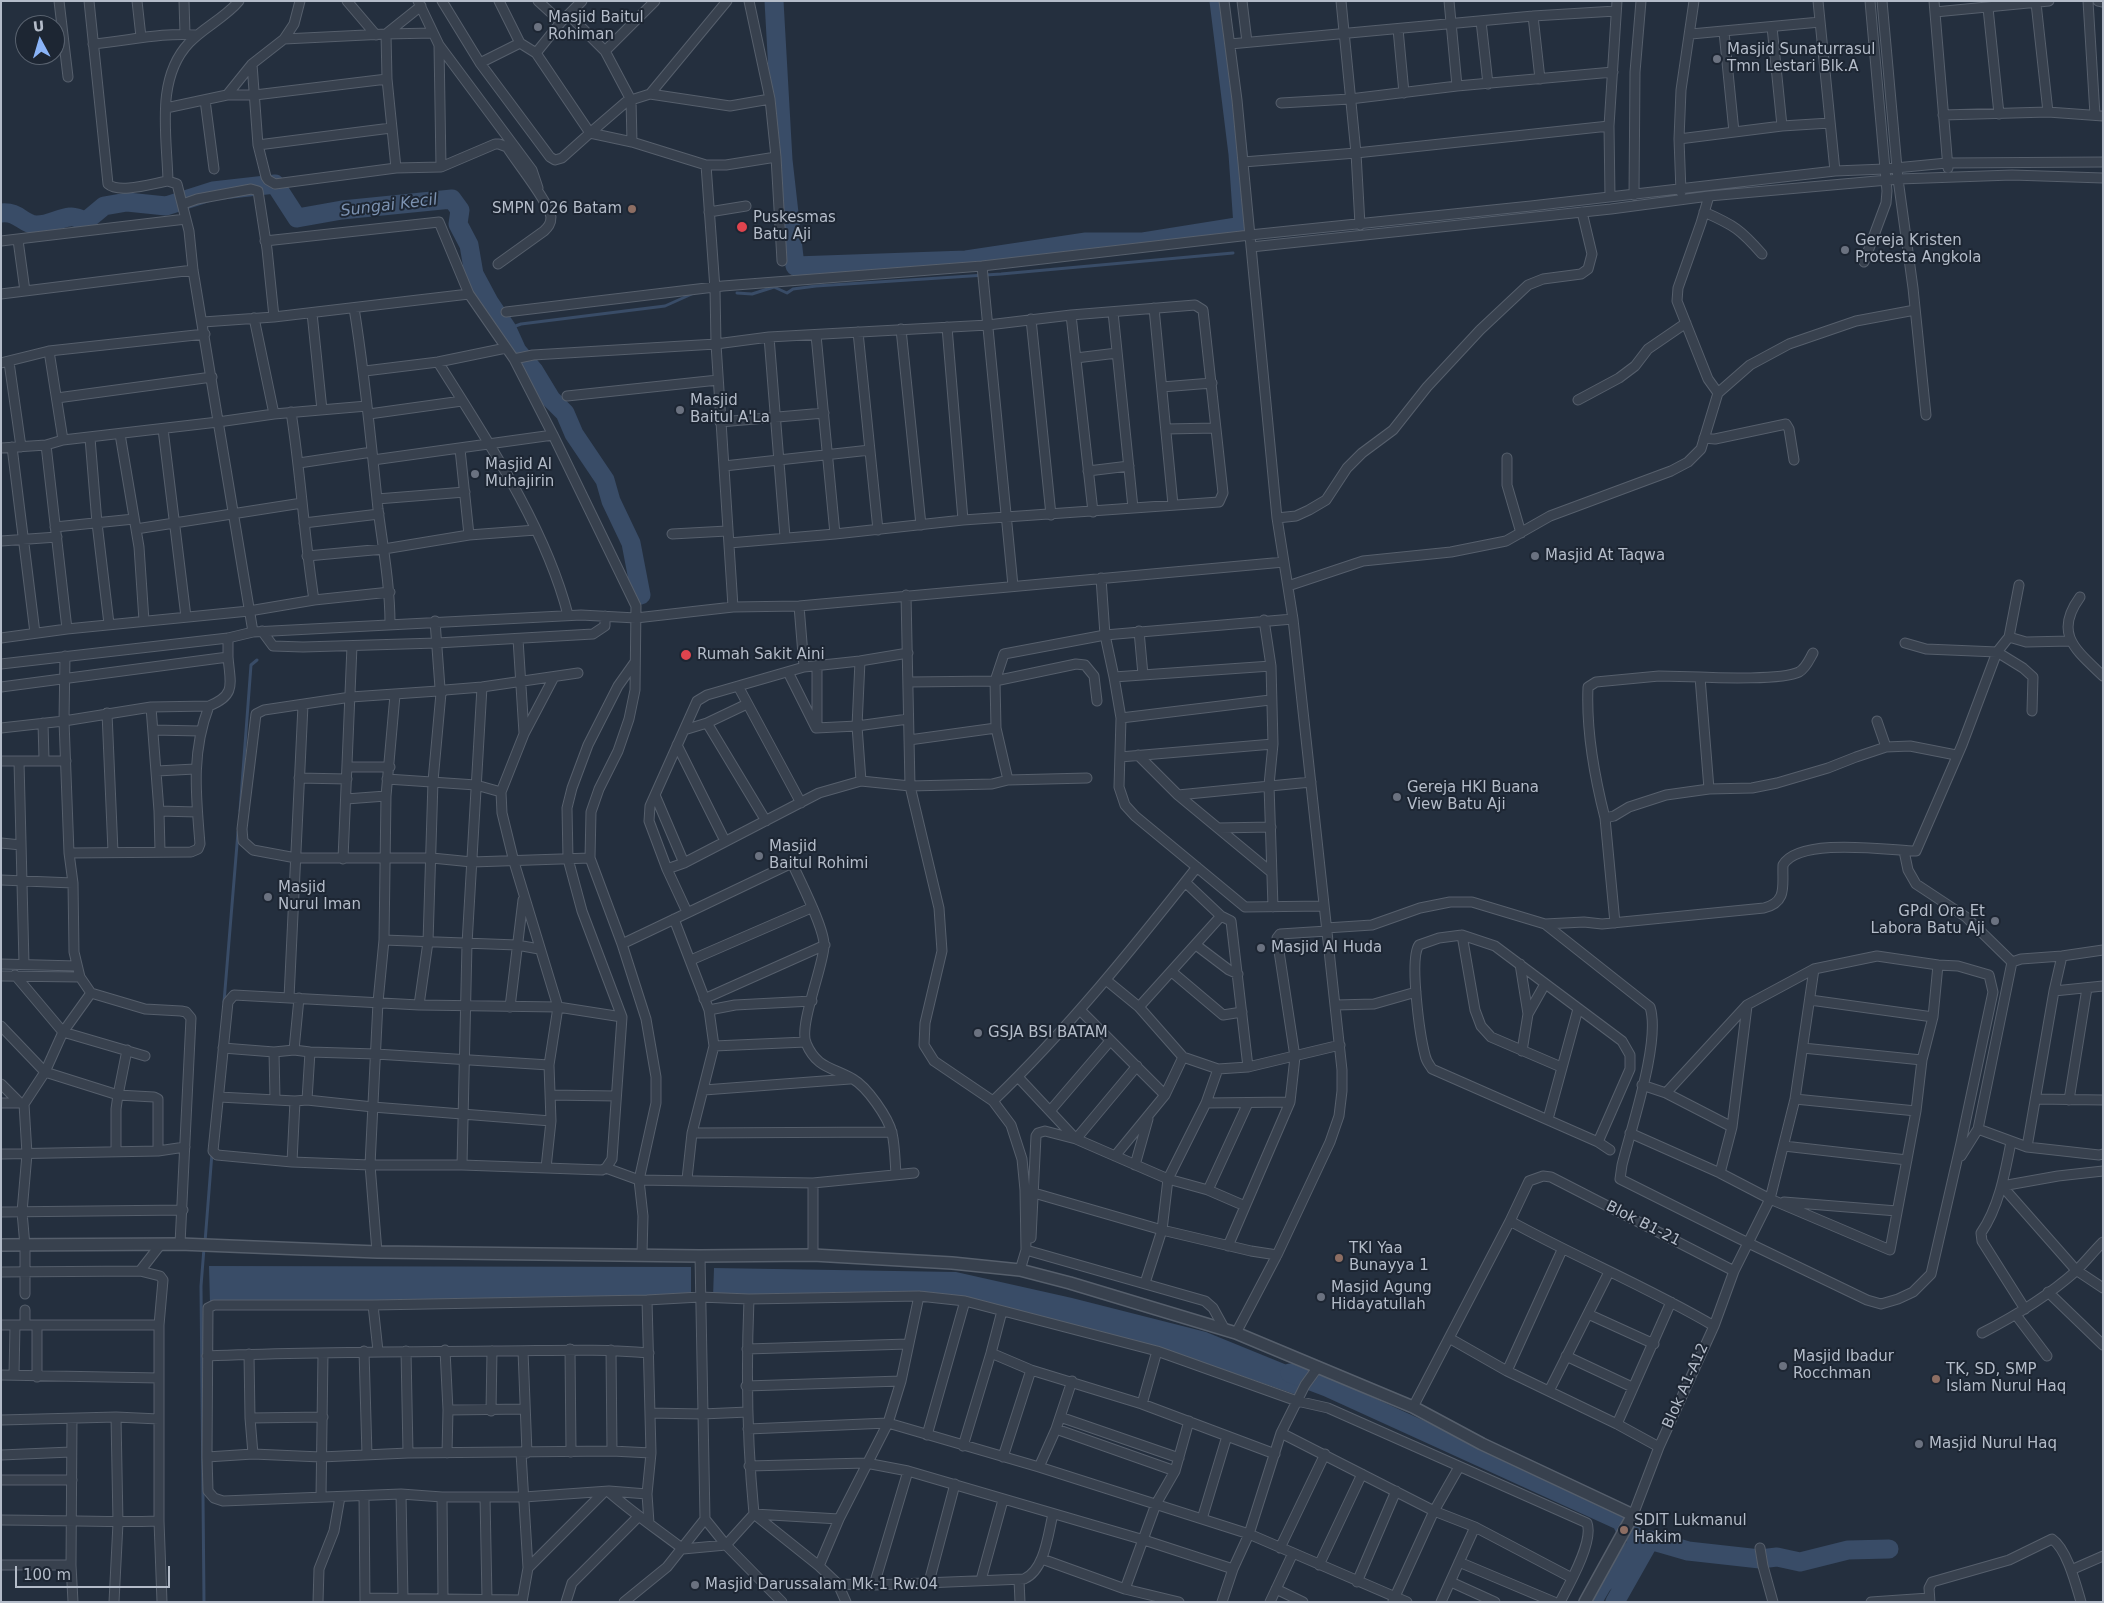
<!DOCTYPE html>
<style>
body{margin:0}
#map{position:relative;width:2104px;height:1603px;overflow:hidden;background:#242f3e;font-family:"DejaVu Sans",sans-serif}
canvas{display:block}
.frame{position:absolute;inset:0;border:2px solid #b4bcc9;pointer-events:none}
.north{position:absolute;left:15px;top:15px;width:50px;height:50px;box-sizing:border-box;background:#1d2633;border:1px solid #59626f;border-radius:50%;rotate:354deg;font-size:14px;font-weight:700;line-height:20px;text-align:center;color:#b4bcc9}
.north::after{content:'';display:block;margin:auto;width:18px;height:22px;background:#8ab4f8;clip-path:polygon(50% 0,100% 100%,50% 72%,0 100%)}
.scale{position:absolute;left:15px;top:1566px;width:155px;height:22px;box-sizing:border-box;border:2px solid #b4bcc9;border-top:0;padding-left:6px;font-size:15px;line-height:18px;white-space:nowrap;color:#b4bcc9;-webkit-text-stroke:4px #1d2633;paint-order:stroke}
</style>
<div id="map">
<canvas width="2104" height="1603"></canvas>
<div class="frame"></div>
<div class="north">U</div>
<div class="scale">100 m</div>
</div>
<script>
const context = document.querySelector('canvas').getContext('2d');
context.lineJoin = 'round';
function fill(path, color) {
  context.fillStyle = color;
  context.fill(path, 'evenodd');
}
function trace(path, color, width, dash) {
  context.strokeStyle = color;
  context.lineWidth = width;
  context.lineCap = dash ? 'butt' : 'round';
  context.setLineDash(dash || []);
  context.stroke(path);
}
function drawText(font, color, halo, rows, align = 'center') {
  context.font = font + ' "DejaVu Sans",sans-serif';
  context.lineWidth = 4;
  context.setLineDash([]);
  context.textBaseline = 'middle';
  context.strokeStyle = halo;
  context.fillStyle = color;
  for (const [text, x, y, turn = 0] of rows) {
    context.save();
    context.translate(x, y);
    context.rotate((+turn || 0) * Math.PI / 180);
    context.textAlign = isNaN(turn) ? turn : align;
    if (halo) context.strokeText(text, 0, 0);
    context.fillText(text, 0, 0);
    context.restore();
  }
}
const water = new Path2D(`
 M209 1266 691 1267V1296L210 1304Z
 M714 1268 956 1272 1072 1298 1206 1332 1314 1376 1303 1397 1166 1350 948 1295 713 1297Z`);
const stream = new Path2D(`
 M737 293 752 294 774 287 787 293 793 289 816 286 1001 274 1233 253
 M507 329 521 324 665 306 694 293
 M240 811 251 665 257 660
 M224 1002 238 832
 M205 1242 212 1153
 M204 1602 201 1286 204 1248`);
const river = new Path2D(`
 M774 1 783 160 795 266 966 260 1086 242H1143L1243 226 1238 154 1219 1
 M1 213C18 211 22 223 35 225 48 226 58 218 70 217 75 216 81 220 86 221L104 206 127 202 166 206 213 191 275 184 297 218 342 210 452 199 460 210 458 224 469 245 474 274 489 302 507 329 517 351 534 371 551 399 565 413 574 434 605 480 611 501 631 543 641 595
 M1290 1373 1327 1387 1621 1521 1625 1529 1641 1540 1602 1585 1592 1602
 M1615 1602 1650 1540 1688 1551 1760 1559 1777 1557 1800 1562 1848 1550 1889 1549`);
const minor = new Path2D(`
 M59 1 68 77
 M89 1 108 184C119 194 154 183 168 181
 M137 1 141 37
 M184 1 185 34
 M239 1C225 18 204 27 189 43 155 79 167 136 168 181L177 184 189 231 193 270 253 632
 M347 1 376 35
 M418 1 439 45 441 167
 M442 1 480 63 550 157 555 160 562 158 590 133 632 142 706 165H726L776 157
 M499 1 520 43 536 53
 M538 1 561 22
 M582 1 561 22 536 53 590 133 626 102 631 100 632 142
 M749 1 770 99 776 157 782 261
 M1224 1 1237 100 1277 518 1293 619 1342 1070V1091L1339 1116 1330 1142 1277 1255 1236 1333
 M1242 1 1247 42
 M1341 1 1356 153 1360 225
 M1449 1 1457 86
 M1818 1 1835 171
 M1882 1 1898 179 1913 288 1926 415
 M1934 1 1948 168
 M2088 1 2095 115
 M2098 1 2103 2
 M2036 3 2048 112
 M1988 8 1999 114
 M1935 12 2049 1
 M569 15 605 51 631 100 650 94 727 1
 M1533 16 1540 79
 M1481 21 1488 84
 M1772 27 1782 126
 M1398 29 1404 93
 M1724 32 1734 132
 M1691 34 1820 22
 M284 39 386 34 421 6
 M93 44C128 41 162 32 197 35
 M1230 44 1533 16 1616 11
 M439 45 532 170 538 188
 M605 51 655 1
 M480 63 520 43
 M252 64 258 145 266 177 268 180 275 184 396 168 441 167 495 144H499L507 147C516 162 549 202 551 217 551 224 548 227 544 231L498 264
 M650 94 730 106 770 99
 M227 95 252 64 284 39 294 24 300 1
 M205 100 214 169
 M1281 103 1350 99 1457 86 1613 72
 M166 108 227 95H255L387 79
 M1943 115 2048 112 2103 116
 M1679 139 1782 126 1830 123
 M258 145 391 128
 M1243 162 1356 153 1609 126
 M706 165 715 289 716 344 733 607
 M396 168 387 79 386 34 433 33
 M1681 192 1679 139 1681 90 1694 1
 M1634 195 1635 72 1641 1
 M1709 196 1701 223 1678 288 1677 301 1708 379 1718 393
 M1610 197 1609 126 1617 1
 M183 204 197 199 251 189 258 191 267 249 274 317
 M709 212 746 206
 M1704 212C1734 225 1741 230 1762 254
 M18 240 25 291
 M1 241 186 219
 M265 241 439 222 469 294 514 359 553 435 636 606 635 690 629 719 618 751 599 789 591 812 590 858 622 944 646 1019 656 1077V1103L639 1180 643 1216 642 1254
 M1251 247 1611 209 1709 196 1899 179 2012 175 2103 178
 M1864 262 1886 203 1887 191 1870 1
 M982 266 1013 586
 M1 294 193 270
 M354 308C365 375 371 442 378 509 383 548 390 585 390 624
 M1154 308 1173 505
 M506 312 723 286 982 266 1250 235 1531 206 1835 171 1885 169 1947 163 2103 162
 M1113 312 1133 508
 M312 313 322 410
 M1071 315 1093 512
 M254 318 274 414
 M1031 319 1051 515
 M203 322 274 317 469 294
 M947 327 963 520
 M901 329 921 525
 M858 332 878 530
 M816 335 835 534
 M769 337 785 537
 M49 351 63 440
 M1076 358 1117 353
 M514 359 533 355 716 344 769 337 988 325 1071 315 1195 305 1203 310 1223 493 1219 502 963 520 835 534 729 543
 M9 362 21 447
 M438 362C487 440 545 526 568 615
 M1 363 49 351 205 334
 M365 371 438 362 506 348
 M1162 387 1212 383
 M567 396 718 380
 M57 398 212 377
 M1578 400 1619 378 1635 366 1648 349 1686 323
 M291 412C301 475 304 537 314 600
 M369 414 462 401
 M720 422 824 413
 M163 429 186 617
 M1166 429 1215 428
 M120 434 139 547 144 621
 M90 438 97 523 109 624
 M1704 438 1715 439 1786 424 1789 429 1794 460
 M46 445 67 629
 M12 447 35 633
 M1 448 46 445 63 440 218 422 274 414 367 406
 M460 449 469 535
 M1507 458V485L1521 533
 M373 460 553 435
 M299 463 372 452
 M724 466 870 450
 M1088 471 1129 466
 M377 499 465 492
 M1277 518 1296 516 1309 510 1326 500 1347 468 1362 453 1393 430 1427 387 1480 330 1528 285 1543 279 1581 274 1588 269 1592 254 1582 212
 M304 523 379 514
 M55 527 134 519
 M136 529 302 503
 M672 534 727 531
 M1 541 57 537
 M307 556 384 549 469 535 536 530
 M1101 578 1105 635 1114 677 1121 718 1119 787 1125 805 1135 816 1245 907 1324 906
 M1288 586 1363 561 1451 552 1506 541 1550 516 1671 471 1688 462 1701 449 1718 393 1750 365 1789 344 1856 321 1915 310
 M906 595 910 786 939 908 942 951 925 1023 924 1045 934 1061 993 1101 1011 1125 1022 1159 1025 1190 1026 1250 1020 1270
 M2080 597C2053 634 2076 650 2103 676
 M799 606 804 667
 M1264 620 1271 666 1273 744 1269 785 1273 907
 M435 621 440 688 438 691 351 697 264 710 256 714 242 829 243 841 253 850 296 858H432L472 862 590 858
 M262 631 273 646 303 647 437 643 593 634 605 626V616
 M1139 631 1143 675
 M2009 637 2026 642 2070 641
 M1 638 67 629 249 611 314 600 390 592
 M518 639 524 733
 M1905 643 1926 649 1997 652 2023 668 2033 677 2032 711
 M65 656 64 721 69 853 73 883 74 952 80 977 91 993 145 1009 181 1011 186 1012 191 1018 180 1244
 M860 661 857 726 861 781
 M1 664 228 638 253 632 581 615 636 618 733 607 799 606 1284 562
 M788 672 816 728
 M1114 677 1271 666
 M1700 677C1719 678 1783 680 1799 672 1806 668 1809 660 1813 653
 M909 682 995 681 1076 664 1085 665 1094 676 1097 701
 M738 686 801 803
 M1 687 228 657V638
 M151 707 159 811 160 851
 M107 713 113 852
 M1121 718 1270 700
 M1877 721 1886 747
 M43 723 44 759
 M707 723 766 821
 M817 725V666
 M1 728 64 721 151 707 209 706
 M816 728 857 726 908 719
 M153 730 200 731
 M684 730 707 723 747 704
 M909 740 996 728
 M677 745 725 841
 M1138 755 1178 795 1271 872
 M1120 757 1273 744
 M1 761H66
 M19 761 24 964
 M348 767H390
 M157 771 195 769
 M299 778 347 779
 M387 779 476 785 501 792
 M1008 780 1087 778
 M655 795 684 863
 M1178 795 1311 782
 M346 799 386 796
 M159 811 197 812
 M1605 818C1594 775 1586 732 1588 687L1596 682 1659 676 1700 677 1709 789
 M1218 828 1271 827
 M1 843 21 845
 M1904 851 1908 870 1916 884 1966 917 2012 962
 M69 853 191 852 198 849 200 844C196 795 191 753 209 706 237 695 230 683 228 657
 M343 859 352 646
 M667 869 684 863 819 793 861 781 910 786 992 784 1008 780 996 728 995 681 1004 654 1105 635 1293 619
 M1 880 73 883
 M1185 882 1221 916 1231 921 1248 1067
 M687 912 667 869 649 821 650 806 697 701 707 695 804 667 860 661 908 653
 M674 919 709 1010 714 1046 692 1133 687 1179
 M1615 923 1605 818 1614 816 1629 807 1666 795 1709 789 1752 788 1777 783 1828 768 1856 757 1886 747 1910 746 1956 755
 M1545 924 1650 1007C1661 1041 1631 1128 1622 1165L1620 1179 1738 1238 1867 1300 1881 1304 1898 1299 1913 1292 1931 1274 1961 1143 1993 992 1989 975 1958 966 1938 965
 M1326 928 1372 925 1420 908 1450 902H1472L1545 924 1584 922 1602 924 1764 908C1788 902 1782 885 1783 865 1799 837 1887 850 1916 851L1962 745 1997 652 2009 637 2019 585
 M1462 935 1475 1010 1481 1026 1491 1037 1561 1067
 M384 940 517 945 539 949
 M622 944 792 863C800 881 826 931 824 947 822 970 799 1025 806 1043 817 1069 833 1067 853 1079 867 1087 888 1117 892 1133 895 1146 895 1161 896 1174
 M1196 945 1229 970 1238 974
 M691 960 811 908
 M1 964 77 966
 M1520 964 1528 1014
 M1172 972 1223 1015 1242 1012
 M15 975 63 1032 145 1056
 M1 976 80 977
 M1106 980 1139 1007 1183 1057 1218 1069 1248 1067 1340 1045
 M2054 991 2103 986
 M289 998 303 705
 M704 999 825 945
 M1810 1000 1933 1017
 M419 1005 428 942 433 781 441 693 445 690 482 687 578 673
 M1336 1005 1374 1004 1416 992
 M510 1007 523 900
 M1139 1007 1221 916
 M709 1010 735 1005 812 1001
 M1080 1010 1165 1095
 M622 1017 558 1007 419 1005 234 995 228 1002 213 1151 217 1155 292 1162 370 1165H462L602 1170 606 1168 639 1180 813 1183 914 1173
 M1 1026 45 1072 118 1095 116 1109V1152
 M714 1046 806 1042
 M223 1048 274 1052 294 1050 310 1052 376 1054 549 1065
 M1803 1048 1922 1060
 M127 1050 118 1095 154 1097 158 1099V1151
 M294 1050 299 998
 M1522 1051 1528 1014 1545 984
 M274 1052 275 1099
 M1018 1077 1076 1139 1168 1179 1208 1190 1245 1206
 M1 1084 20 1103
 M1642 1085 1666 1093 1732 1127
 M704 1090 850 1079
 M550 1095 616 1096
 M219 1097 295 1101 307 1100 373 1107 551 1121
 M1795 1099 1916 1111
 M2036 1099 2103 1100
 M307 1100 310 1052
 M2069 1100 2087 988
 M993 1101C1068 1029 1133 948 1197 867
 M1 1103H21
 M1206 1103 1290 1102
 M1050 1111 1110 1041
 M1548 1119 1578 1009
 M1978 1129 2027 1147 2054 991 2062 956
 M692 1133 892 1132
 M1630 1133 1720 1173 1770 1199 1890 1250 1916 1111 1922 1060 1933 1017 1938 965 1877 956 1814 969 1747 1005 1666 1093
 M1598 1142 1630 1069V1055L1622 1041 1495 946 1462 935 1439 938 1419 945C1409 959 1420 1036 1425 1055 1426 1061 1429 1064 1432 1069L1598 1142 1610 1150
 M2011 1142C2005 1173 1999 1207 1981 1233L1982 1241 2025 1309
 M1784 1146 1907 1160
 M2027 1147 2099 1155 2103 1154
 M1 1154 158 1151 185 1147
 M1115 1156 1165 1095 1183 1057
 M1961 1156 1978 1129 2012 962 2021 959 2062 956 2103 950
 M292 1162 295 1101
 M462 1165 467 944 482 687
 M1135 1165 1148 1119
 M546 1168 551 1121 549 1065 558 1007 514 862 502 813 501 792 524 734 554 677
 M606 1168 612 1159 622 1017 582 911 568 859 567 808 572 788 588 745 618 686 635 662
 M1720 1173 1732 1127 1747 1006
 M813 1183V1255
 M2002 1186 2076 1270 2103 1288
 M2002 1186 2058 1176 2103 1171
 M1208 1190 1248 1103
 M1034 1193 1162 1230 1251 1251 1277 1255
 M1784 1202 1897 1211
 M1 1212 183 1210
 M1510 1221C1577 1258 1648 1287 1714 1326
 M1031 1238 1036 1136 1038 1133 1045 1131 1076 1139 1137 1066
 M1228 1246 1290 1102 1295 1057 1277 938 1280 934 1327 931
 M1026 1250 1205 1301 1213 1308 1224 1328
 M377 1252 370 1165 378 1002 384 940 386 796 395 695
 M700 1256 705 1519 726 1545 782 1602
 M140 1271 161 1244
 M1 1272 140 1271 160 1276 163 1280 159 1325V1521L162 1602
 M1145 1283 1162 1230 1168 1179 1206 1103 1218 1069
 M2048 1292 2103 1345
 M25 1294V1246L22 1212 27 1154 24 1104 45 1072 63 1032 91 993
 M749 1299C746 1371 747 1442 754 1514L819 1566 838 1584 846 1602
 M647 1300 651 1453 647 1494 649 1523
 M373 1305 378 1351
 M25 1310V1325
 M1588 1314 1654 1344
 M2016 1315 2047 1356
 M1 1325H159
 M1982 1333C2015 1316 2048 1296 2076 1271 2085 1262 2094 1251 2103 1242
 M1449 1338 1507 1371 1617 1424 1659 1447
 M570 1349 571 1452
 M747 1349 908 1344
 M445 1350 448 1410 447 1453
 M611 1350 612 1451
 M364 1351 367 1455
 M406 1351 408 1453
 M523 1351 527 1453
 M991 1353 1031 1370 1142 1404 1275 1454
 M249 1354 250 1418 253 1454
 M207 1356C303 1352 398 1352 493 1351 546 1351 597 1348 649 1353
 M1566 1356 1632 1387
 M1507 1371 1562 1250
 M1 1375 159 1378
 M14 1375 15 1325
 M37 1377V1325
 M746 1386 901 1381
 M1549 1391 1609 1272
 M1142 1404 1157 1351
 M1413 1407 1510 1221 1529 1181 1543 1176 1551 1177 1734 1271
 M448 1410 525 1409
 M491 1411 492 1351
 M650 1413 702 1414 748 1412
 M1060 1417 1179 1458
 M250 1418 323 1417
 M72 1419 71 1565 73 1602
 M1 1420 116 1417 159 1419
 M1617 1424 1671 1302
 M748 1429 888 1423 1039 1467 1249 1534 1407 1602
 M1056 1429 1175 1471
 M1281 1433 1434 1511 1475 1527 1572 1578
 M927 1435 965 1301
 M963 1446 991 1353 1002 1311
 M521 1453 528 1568 522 1602
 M1 1455 71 1452
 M207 1457 253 1454 321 1457 408 1453 612 1451 651 1453
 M1003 1457 1031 1370
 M749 1466 866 1463 908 1471 1144 1540 1233 1569
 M1039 1467 1056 1429 1072 1381
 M1 1480H72
 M609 1492C633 1513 658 1530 683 1549L726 1545 754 1514
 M401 1494 403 1598
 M647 1494 609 1491 524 1497H442L401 1494 223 1501 214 1498 208 1491 207 1457 208 1308 214 1305H373L647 1300 700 1297 749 1299 919 1296 965 1301 1157 1351 1297 1401 1328 1408 1587 1523C1594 1541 1569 1585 1560 1602
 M364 1496 365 1602
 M321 1497 323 1353
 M442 1497 443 1598
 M485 1497 487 1599
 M754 1514 839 1519
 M1633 1515 1659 1447 1714 1326 1734 1271 1770 1199 1795 1099 1814 969
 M1202 1519 1227 1436
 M1 1520C54 1520 107 1523 159 1521
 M1280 1548 1325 1454
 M1760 1548 1763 1566 1773 1602
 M1042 1559 1125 1589 1179 1602
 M1459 1562 1554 1602
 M1 1565H71
 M1319 1565 1362 1474
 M819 1566 839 1519 888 1423 901 1381 919 1296
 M528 1568 604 1492
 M2071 1570 2103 1556
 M981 1580 1003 1500
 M1019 1580 1020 1602
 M929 1582 955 1484
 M1357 1582 1396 1491
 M1451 1582 1495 1602
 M838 1584 874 1585 1024 1579C1045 1570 1048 1534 1053 1514
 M874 1585 908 1471
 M1125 1589 1156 1504 1175 1471 1189 1421
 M1276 1589 1303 1602
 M365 1598 522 1600
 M1393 1601 1434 1511 1459 1467
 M114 1602 118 1523 116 1417
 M318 1602 319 1569 334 1531 340 1497
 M566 1602 572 1583 638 1517
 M624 1602 667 1567 705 1519
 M1222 1602 1233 1569 1249 1534 1281 1433 1305 1385 1318 1367
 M1270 1602 1293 1553
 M1441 1602 1475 1527
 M1871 1602 1929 1598
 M1930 1602 1929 1588 1932 1582 2009 1560 2052 1539C2067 1549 2076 1585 2081 1602`);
const tertiary = new Path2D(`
 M1 1245 180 1244 377 1252 700 1256 813 1255 952 1263 1020 1270 1070 1283 1236 1333 1413 1407 1482 1444 1633 1515 1585 1602`);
const markers = [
 [538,27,5,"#6b7280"],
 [1717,59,5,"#6b7280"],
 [632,209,5,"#8d6e63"],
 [742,227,6,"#e0444e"],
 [1845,250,5,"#6b7280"],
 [680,410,5,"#6b7280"],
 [475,474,5,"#6b7280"],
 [1535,556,5,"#6b7280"],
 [686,655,6,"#e0444e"],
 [1397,797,5,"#6b7280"],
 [759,856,5,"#6b7280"],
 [268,897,5,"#6b7280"],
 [1995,921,5,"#6b7280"],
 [1261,948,5,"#6b7280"],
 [978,1033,5,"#6b7280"],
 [1339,1258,5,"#8d6e63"],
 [1321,1297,5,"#6b7280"],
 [1783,1366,5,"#6b7280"],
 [1936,1379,5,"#8d6e63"],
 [1919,1444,5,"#6b7280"],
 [1624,1530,5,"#8d6e63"],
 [695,1585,5,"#6b7280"]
];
const poiNames = [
 ["Masjid Baitul",548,18],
 ["Rohiman",548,35],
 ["Masjid Sunaturrasul",1727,50],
 ["Tmn Lestari Blk.A",1727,67],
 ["SMPN 026 Batam",622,209,"right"],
 ["Puskesmas",753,218],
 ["Batu Aji",753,235],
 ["Gereja Kristen",1855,241],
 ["Protesta Angkola",1855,258],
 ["Masjid",690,401],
 ["Baitul A'La",690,418],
 ["Masjid Al",485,465],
 ["Muhajirin",485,482],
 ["Masjid At Taqwa",1545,556],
 ["Rumah Sakit Aini",697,655],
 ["Gereja HKI Buana",1407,788],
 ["View Batu Aji",1407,805],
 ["Masjid",769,847],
 ["Baitul Rohimi",769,864],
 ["Masjid",278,888],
 ["Nurul Iman",278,905],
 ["GPdI Ora Et",1985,912,"right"],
 ["Labora Batu Aji",1985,929,"right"],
 ["Masjid Al Huda",1271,948],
 ["GSJA BSI BATAM",988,1033],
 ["TKI Yaa",1349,1249],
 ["Bunayya 1",1349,1266],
 ["Masjid Agung",1331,1288],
 ["Hidayatullah",1331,1305],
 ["Masjid Ibadur",1793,1357],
 ["Rocchman",1793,1374],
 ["TK, SD, SMP",1946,1370],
 ["Islam Nurul Haq",1946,1387],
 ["Masjid Nurul Haq",1929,1444],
 ["SDIT Lukmanul",1634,1521],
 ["Hakim",1634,1538],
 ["Masjid Darussalam Mk-1 Rw.04",705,1585]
];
const streetNames = [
 ["Blok B1-21",1643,1224,27],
 ["Blok A1-A12",1686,1386,-66]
];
const waterNames = [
 ["Sungai Kecil",389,206,-7]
];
fill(water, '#394c67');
trace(stream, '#394c67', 3);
trace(river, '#394c67', 19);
trace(minor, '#565f6c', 11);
trace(tertiary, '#565f6c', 14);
trace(minor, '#38414e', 9);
trace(tertiary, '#38414e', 11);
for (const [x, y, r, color] of markers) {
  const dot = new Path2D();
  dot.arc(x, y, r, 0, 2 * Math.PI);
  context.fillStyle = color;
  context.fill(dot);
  trace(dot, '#1d2633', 2);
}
drawText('15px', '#b4bcc9', '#1d2633', poiNames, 'left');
drawText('15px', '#b4bcc9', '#1d2633', streetNames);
drawText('italic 16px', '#7c92b1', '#1d2633', waterNames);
</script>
